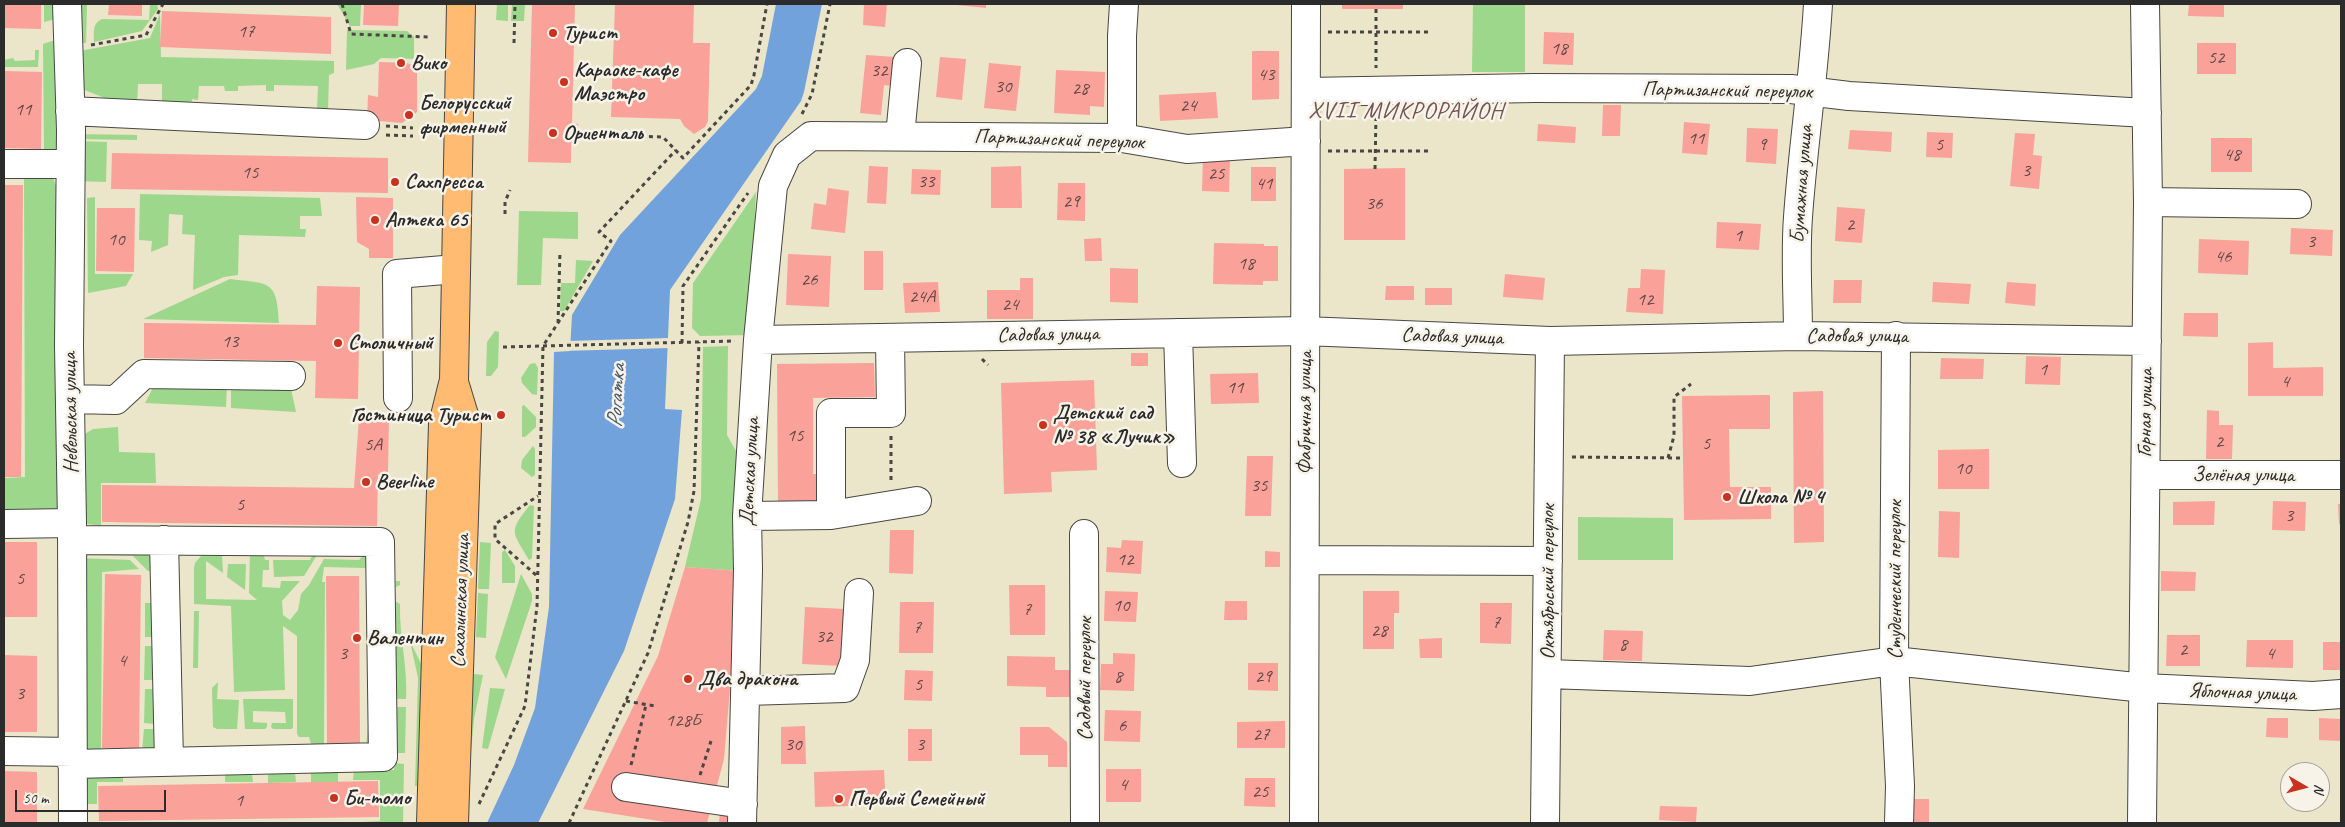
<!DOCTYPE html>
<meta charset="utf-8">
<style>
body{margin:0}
#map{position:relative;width:2345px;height:827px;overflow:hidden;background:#ebe5c9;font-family:Caveat,sans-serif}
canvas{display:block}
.frame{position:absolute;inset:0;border:5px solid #2b2b2b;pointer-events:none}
.north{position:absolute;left:2280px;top:762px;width:50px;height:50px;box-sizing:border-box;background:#f7f3e8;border:1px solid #a5a39c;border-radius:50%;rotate:98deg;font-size:14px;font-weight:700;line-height:20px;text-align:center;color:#2b2b2b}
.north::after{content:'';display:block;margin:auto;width:18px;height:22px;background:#c8321e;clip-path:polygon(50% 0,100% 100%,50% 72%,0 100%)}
.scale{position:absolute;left:15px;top:790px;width:151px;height:22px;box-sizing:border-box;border:2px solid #2b2b2b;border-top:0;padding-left:6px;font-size:15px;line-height:18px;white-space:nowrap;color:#2b2b2b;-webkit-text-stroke:4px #f7f3e8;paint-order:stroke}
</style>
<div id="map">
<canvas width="2345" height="827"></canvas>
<div class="frame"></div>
<div class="north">N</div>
<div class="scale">50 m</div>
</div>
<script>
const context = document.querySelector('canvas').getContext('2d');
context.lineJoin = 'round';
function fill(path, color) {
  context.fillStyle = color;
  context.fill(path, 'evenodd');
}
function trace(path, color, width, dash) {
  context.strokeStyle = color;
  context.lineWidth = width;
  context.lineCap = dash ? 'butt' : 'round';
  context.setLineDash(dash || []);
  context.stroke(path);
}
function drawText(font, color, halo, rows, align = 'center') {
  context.font = font + ' Caveat,sans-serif';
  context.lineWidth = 5;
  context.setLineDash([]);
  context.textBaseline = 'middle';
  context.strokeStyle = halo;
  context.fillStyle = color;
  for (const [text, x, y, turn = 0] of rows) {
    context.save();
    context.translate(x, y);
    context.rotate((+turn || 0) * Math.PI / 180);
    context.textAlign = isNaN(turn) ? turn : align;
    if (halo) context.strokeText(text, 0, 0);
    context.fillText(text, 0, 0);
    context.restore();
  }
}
const green = new Path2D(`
 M44 4H56V19L44 22Z
 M76 4H107L87 5 86 43H75Z
 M150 4H157L158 9 142 31 94 42C94 32 92 24 102 19L149 20Z
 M337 4H361L360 26H350Z
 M497 4H508V21L496 20Z
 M512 4H525L524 21H511Z
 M1473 4H1525V72H1472Z
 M160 14 161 57 334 61V73L329 75 328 111 317 109 318 86 274 85V91H266V85L238 86V91H225L224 86H199L198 100 192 99 191 109H162V84H138L137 105 120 104 82 89 74 52 150 38Z
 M347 30 407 31 414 37V59L381 58 374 64 346 70Z
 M55 40 59 151 44 156 43 44Z
 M35 50H39L38 67H4V60L13 58 15 61 35 60Z
 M75 134 137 135V140L75 139Z
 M75 141 107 142 106 182 74 181Z
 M13 170 51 173 58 191V506L57 510 4 515V478L25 477 24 179 12 178Z
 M756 192 750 335 700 336 692 328 693 283Z
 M140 194 320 198 322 216H300V229H306L305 237 239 235 238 275 224 277 193 290 195 235 182 234 183 215 169 214 168 245 151 252 152 241 139 240Z
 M95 197V274H133L126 286 88 293 87 198Z
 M519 211 578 212V239L543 238 541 285H517Z
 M576 260 593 261 564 311H560L561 283H575Z
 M230 279C269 284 277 279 279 323L143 319Z
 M495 331 499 332 498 367 491 376H486L487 342Z
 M728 346 727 435 736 451 743 512 740 571 685 567 701 499 703 347Z
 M535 363 538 368 537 395 532 394 522 383 521 378 530 364Z
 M227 381 226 407 145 403 154 386Z
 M231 381 265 387V389H291L296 412 231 408Z
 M524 405 536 417V427L525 437H522V406Z
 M118 427 119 452 155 453 156 483H101V526L88 524 81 520 80 437 93 429Z
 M533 446 535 449V475L532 477 521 468 522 460Z
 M530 505 534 506 532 558 529 560C512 531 508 532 530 505Z
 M1578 517 1673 518V560H1578Z
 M480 542 491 543 489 589H478Z
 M505 550 515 566V583H502V552Z
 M250 551 263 552 265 560H269V570H263L262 587 280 588 281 581H300L282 601 283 615 290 620 298 610 301 594 309 585 324 559 359 560 363 556 376 557 378 560V583L374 587 367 588 366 568 324 567 322 582H325L324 746H366L368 726 376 728C381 736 378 745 371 751H313L309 737H299L297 734V636L283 626 285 690 234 692 231 606 194 604V568L195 563 201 556 222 555 223 573 206 561V599L257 600 249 593Z
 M81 552 150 553 156 571H148L133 556 78 555Z
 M314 552H319L304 576 274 577 273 560H310Z
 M79 558 130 560 139 569 102 572 101 751 142 752 144 729H156C155 740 156 752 146 758L90 760 84 757 80 750Z
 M245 564 246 565 245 590 227 577 228 564Z
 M521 574 532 594V601L506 679 495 657Z
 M396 581H400V585L393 588V600L400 604C399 636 408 667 406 699H395L396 604 391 601V588L396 586Z
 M478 593 488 594 486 638 476 637Z
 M145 603H157L156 637H145Z
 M194 611H199L198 668H193Z
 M410 641 428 678 425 787 415 786 418 678Z
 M145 646H156L155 680H144Z
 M474 674 483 675 474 719 471 753H464L465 684Z
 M218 682 217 699 239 700 237 729H217L213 727 212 688Z
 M490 688 505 689 488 749 482 748Z
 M145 689H156L155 724 144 723Z
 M243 699H293V727L292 729H273L271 727 272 723H286L285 712 253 711V722L267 723V727L265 729H245Z
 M395 707H406L405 753H395Z
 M395 763 404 764 403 823H345L380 821V780H353L354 770H394Z
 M268 769H290L295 773 296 782 268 783Z
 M123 770V782H97V804H87V771Z
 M225 770 252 774 253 782H225Z
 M311 770H338V782L311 783Z
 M195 822H324L195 823Z`);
const water = new Path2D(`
 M776 4H822L804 92 801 101 670 290 665 409 682 410 675 499 624 651 538 823H487L514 765 535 708 549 607 554 352 570 351 572 315 620 235 756 89 762 76Z`);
const pier = new Path2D(`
 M670 338 671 348 562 351V349H568V341Z`);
const building = new Path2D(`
 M4 4H41V29L4 28Z
 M109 4H142V16L108 15Z
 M364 4H399L398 26 363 25Z
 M532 4H575L572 123 578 124 577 143H571V163L528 162Z
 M615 4H694L693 43H710L708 121 705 127 694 134 684 126 680 119 611 117Z
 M864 4H887L885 27 863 25Z
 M947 4H986V8Z
 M1342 4H1403V9H1342Z
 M2189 4H2224V17L2188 16Z
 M162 11 331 17V54L160 47Z
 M1544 32 1574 33 1573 65 1543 64Z
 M2197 43H2236V74H2197Z
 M1252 51H1279V99L1252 100Z
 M866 55 895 57 892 86 884 85 881 115 860 113Z
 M940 57 966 59 962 100 936 97Z
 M379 62 407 63 417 67V112L402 123 367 120 368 95 378 97Z
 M989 63 1021 66 1016 111 984 108Z
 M1056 70 1105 72 1104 107 1090 106V115L1054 113Z
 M4 71 42 72 41 149 4 148Z
 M1216 92 1218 118 1160 121 1159 95Z
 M1603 105H1621L1620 136H1602Z
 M1684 122 1710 124 1707 155 1682 153Z
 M1538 124 1576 127 1575 143 1537 141Z
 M1747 128 1778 129 1776 164 1746 162Z
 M1850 130 1892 132 1891 152 1848 149Z
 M1927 132 1953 133 1952 158 1926 157Z
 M2015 133 2035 134 2033 155 2042 156 2039 189 2010 186Z
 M2211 138H2252V172H2211Z
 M112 153 388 158V193L111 189Z
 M1203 157 1230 158 1229 192 1202 191Z
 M869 166 888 167 886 204 867 203Z
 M1021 166 1022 208H991V167Z
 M1251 167H1276V201H1251Z
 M1405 168V240H1344V169Z
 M912 169 941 170 940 195 911 194Z
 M1058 183H1085V221L1057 220Z
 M4 185H23L21 477H4Z
 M828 188 849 191 845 233 811 229 814 203 826 205Z
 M356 197 393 198V258H369V249L357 242Z
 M1837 207 1865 209 1862 243 1835 241Z
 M97 208H135L134 272 96 271Z
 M1717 222 1761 224 1759 250 1716 248Z
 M2291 228 2333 230 2332 256 2290 254Z
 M1101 238 1102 261H1085L1084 239Z
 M2199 239 2249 241 2248 275 2198 273Z
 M1214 243 1264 244V246H1278V281H1263V285L1213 284Z
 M864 251H883V290H864Z
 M788 254 831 256 829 307 786 305Z
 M1110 268 1138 269V303L1110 302Z
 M1641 269 1665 270 1663 314 1626 312 1628 288H1640Z
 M1505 274 1545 278 1543 300 1503 297Z
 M1020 278H1033V319H987V290H1020Z
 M1834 280H1862L1861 303H1833Z
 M938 282 940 312 905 313 903 283Z
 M1933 282 1971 284 1969 304 1932 302Z
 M2007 282 2036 284 2035 306 2005 303Z
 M317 286 360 287 358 399 315 398 316 361 144 358V323L316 325Z
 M1386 286H1414V300H1385Z
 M1425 288H1452V305H1425Z
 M2184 313H2218V337L2183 336Z
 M2273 342V368L2323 367V396H2248V343Z
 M1131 353H1148V366H1131Z
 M2026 356 2061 357 2060 385 2025 384Z
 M1941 358 1984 359 1983 379H1940Z
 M874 363 875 397 813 398V474H821V507H778L777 364Z
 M1258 373 1259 403 1211 404 1210 374Z
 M1094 380 1097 470 1051 472 1052 492 1004 494 1001 383Z
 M1823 391 1824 542 1794 543 1793 392Z
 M1770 395V429H1729L1730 487H1771V519L1684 520 1682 396Z
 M2207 410 2219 411V425H2233L2232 459H2206Z
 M359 418H389L388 472 378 475 377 526 102 522V485L354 488Z
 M1989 449V489H1938V450Z
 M1247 456H1273L1271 516H1245Z
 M2215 501 2214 525H2173V502Z
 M2273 501 2306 502 2305 531 2272 530Z
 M2338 504H2341V524H2339Z
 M1939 511 1960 512 1959 558 1938 557Z
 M890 530H914L913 574 889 573Z
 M1122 540 1143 541 1141 574 1106 572 1107 547 1121 548Z
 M4 542H37V617H4Z
 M1265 551 1280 552V567H1265Z
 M685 567 740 571 724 759 707 823H672L583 809 658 656Z
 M2161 571 2196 572 2195 591H2161Z
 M105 574 141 575 139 749 102 748Z
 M326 576H359L360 744H327Z
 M1009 585H1045V635H1010Z
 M1105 591 1138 592 1136 622 1104 621Z
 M1363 591H1399V613H1394V649H1363Z
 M1225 601H1247V620H1224Z
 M900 602H934L933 653H899Z
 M1480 603H1512L1511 644 1480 643Z
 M805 607 845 609 842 666 802 664Z
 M1604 630 1643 631 1642 661 1603 660Z
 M2167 635H2200V666H2166Z
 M1442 638V658H1420L1419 639Z
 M2247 640H2293V668L2246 667Z
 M2323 642H2341V670H2323Z
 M1113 653 1135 654 1134 691 1100 690 1101 664H1113Z
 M4 655 37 656V732H4Z
 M1007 656 1055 657V670H1072L1071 697H1046V687L1007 686Z
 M1248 663H1278V691L1248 690Z
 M905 670 933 671 932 701 904 700Z
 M1105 710 1141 711 1140 742 1104 741Z
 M2267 718H2288V738L2266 737Z
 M2319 718 2341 719V741L2319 740Z
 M1285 721V748H1237V722Z
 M805 726 806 764H781V727Z
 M1020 727H1049L1067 742V767H1048V755H1020Z
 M908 729H932V761H908Z
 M1106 769H1141V802H1106Z
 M884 770 886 805 815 807 814 772Z
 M4 771 37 772V823H4Z
 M1245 778H1275V807L1244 806Z
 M378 781 379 817 99 821 98 786Z
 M1913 799H1929V823H1913Z
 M1660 806 1697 807 1696 822 1659 820Z
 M720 810 735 812 734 823H719Z`);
const path = new Path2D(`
 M342 4 351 34 428 37
 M1376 9V68
 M1328 32H1432
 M514 43 515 4
 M91 45 146 35 163 4
 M802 114 812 94 830 4
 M386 126 413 128
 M577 134 663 137 683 158 751 85 754 75 767 4
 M386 135 413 136
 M1328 151H1431
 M1375 169 1376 114
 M505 214V202L510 190
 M558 323 560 251
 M682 343 683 286 748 193
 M503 347 735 341
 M982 359 988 365
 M891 436V482
 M1572 457 1683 458
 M1668 458 1674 436V397L1691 384
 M536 575 495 539V524L538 496
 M626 701 655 706
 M631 765 646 705
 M700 775 711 741
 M479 804 525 706 537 606 543 346 611 241 599 232 676 150
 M569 823 648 653 688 522 694 491 699 342`);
const minor = new Path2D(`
 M67 4 71 130 69 346 72 523 73 823
 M1306 92 1535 88 1791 89 1849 96 2147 113
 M70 111 365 125
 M900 136 907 63
 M1122 138V36L1124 4
 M4 164H70
 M2148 202 2297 204
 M1178 333 1182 463
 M1798 336C1798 297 1795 256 1798 217 1803 146 1814 75 1818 4
 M1896 336 1894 661 1900 786 1899 823
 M758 340 1305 331 1550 341 1798 336 2147 341
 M398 398 397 274 456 269
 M71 399 116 400 144 374 291 376
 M2146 475H2341
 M831 515V413H891L890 338
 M747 516 831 515 917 501
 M4 524 72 523
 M1084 534 1085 823
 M164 540 169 762
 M1305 560 1548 561
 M1547 674 1750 681 1894 661 2144 688 2313 696 2341 694
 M746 691 845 688 855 660 859 593
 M4 751 73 752
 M72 764 383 757 380 542 72 540
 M626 787 743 804
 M742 823 748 570 747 516 758 340 773 186 787 155 811 136 1122 138 1187 149 1306 141
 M1304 823 1306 4
 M1545 823 1550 341
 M2142 823 2148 202 2145 4`);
const major = new Path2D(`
 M454 382 467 425 454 823
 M431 823 443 424 454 380 461 4`);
const markers = [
 [553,33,5,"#c8321e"],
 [401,63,5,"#c8321e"],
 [564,82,5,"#c8321e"],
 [409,115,5,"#c8321e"],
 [553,133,5,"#c8321e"],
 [395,182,5,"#c8321e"],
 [375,220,5,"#c8321e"],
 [338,343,5,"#c8321e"],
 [501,415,5,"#c8321e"],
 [1043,425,5,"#c8321e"],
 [366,482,5,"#c8321e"],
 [1727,497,5,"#c8321e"],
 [357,638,5,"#c8321e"],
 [688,679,5,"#c8321e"],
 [334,798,5,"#c8321e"],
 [839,799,5,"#c8321e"]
];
const numberNames = [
 ["17",246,32],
 ["18",1559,49],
 ["52",2216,58],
 ["32",879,71],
 ["43",1266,75],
 ["30",1003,87],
 ["28",1080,89],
 ["24",1188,106],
 ["11",23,110],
 ["11",1696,139],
 ["9",1762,145],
 ["5",1939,145],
 ["48",2232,155],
 ["3",2026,171],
 ["15",250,173],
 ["25",1216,174],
 ["33",926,182],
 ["41",1264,184],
 ["29",1071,202],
 ["36",1374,204],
 ["2",1850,225],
 ["1",1738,236],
 ["10",116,240],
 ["3",2311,242],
 ["46",2223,257],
 ["18",1246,264],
 ["26",809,280],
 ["24А",922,297],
 ["12",1645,300],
 ["24",1010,305],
 ["13",230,342],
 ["1",2043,370],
 ["4",2285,382],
 ["11",1235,388],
 ["15",795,436],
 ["2",2219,442],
 ["5",1706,444],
 ["5А",373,445],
 ["10",1963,469],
 ["35",1259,486],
 ["5",240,505],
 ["3",2289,516],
 ["12",1125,560],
 ["5",20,579],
 ["10",1121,606],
 ["7",1027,610],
 ["7",1496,623],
 ["7",917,628],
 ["28",1379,631],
 ["32",824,637],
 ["8",1623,645],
 ["2",2183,650],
 ["3",343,654],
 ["4",2270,654],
 ["4",122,661],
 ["8",1118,677],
 ["29",1263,677],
 ["5",918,685],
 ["3",20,694],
 ["128Б",683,721],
 ["6",1122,726],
 ["27",1261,735],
 ["30",793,745],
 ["3",920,745],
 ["4",1123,785],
 ["25",1260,792],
 ["1",239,801]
];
const poiNames = [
 ["Турист",563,33],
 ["Вико",411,63],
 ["Караоке-кафе",574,70],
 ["Маэстро",574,94],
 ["Белорусский",419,103],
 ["фирменный",419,127],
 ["Ориенталь",563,133],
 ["Сахпресса",405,182],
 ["Аптека 65",385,220],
 ["Столичный",348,343],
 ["Детский сад",1053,413],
 ["№ 38 «Лучик»",1053,437],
 ["Гостиница Турист",491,415,"right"],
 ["Beerline",376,482],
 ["Школа № 4",1737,497],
 ["Валентин",367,638],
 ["Два дракона",698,679],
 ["Би-томо",344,798],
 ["Первый Семейный",849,799]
];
const streetNames = [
 ["Партизанский переулок",1727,91,1],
 ["Партизанский переулок",1059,140,2],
 ["Бумажная улица",1802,184,-86],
 ["Садовая улица",1048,335,-1],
 ["Садовая улица",1857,336],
 ["Садовая улица",1452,337,2],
 ["Невельская улица",71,413,-91],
 ["Фабричная улица",1305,413,-90],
 ["Горная улица",2146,413,-89],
 ["Детская улица",750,472,-87],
 ["Зелёная улица",2243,475],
 ["Студенческий переулок",1895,580,-90],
 ["Октябрьский переулок",1548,582,-90],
 ["Сахалинская улица",461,601,-88],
 ["Садовый переулок",1085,679,-90],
 ["Яблочная улица",2242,693,2]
];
const waterNames = [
 ["Рогатка",617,396,-87]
];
const quarterNames = [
 ["XVII МИКРОРАЙОН",1406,112]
];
fill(green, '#9dd78b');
fill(water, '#71a2db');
fill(pier, '#ebe5c9');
fill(building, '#faa199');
trace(minor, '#484743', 30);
trace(major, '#484743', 30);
trace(path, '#484743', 3, [4, 4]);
trace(minor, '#fff', 28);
trace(major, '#ffbb71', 28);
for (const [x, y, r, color] of markers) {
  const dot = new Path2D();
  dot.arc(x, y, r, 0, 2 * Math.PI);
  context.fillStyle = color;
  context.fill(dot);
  trace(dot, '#f7f3e8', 2);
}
drawText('19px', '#5f4846', null, numberNames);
drawText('bold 21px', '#2b2b2b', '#f7f3e8', poiNames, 'left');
drawText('21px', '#2b2b2b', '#f7f3e8', streetNames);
drawText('italic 22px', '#445569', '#f7f3e8', waterNames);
context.letterSpacing = '1px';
drawText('24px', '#735452', '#f7f3e8', quarterNames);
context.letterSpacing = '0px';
</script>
